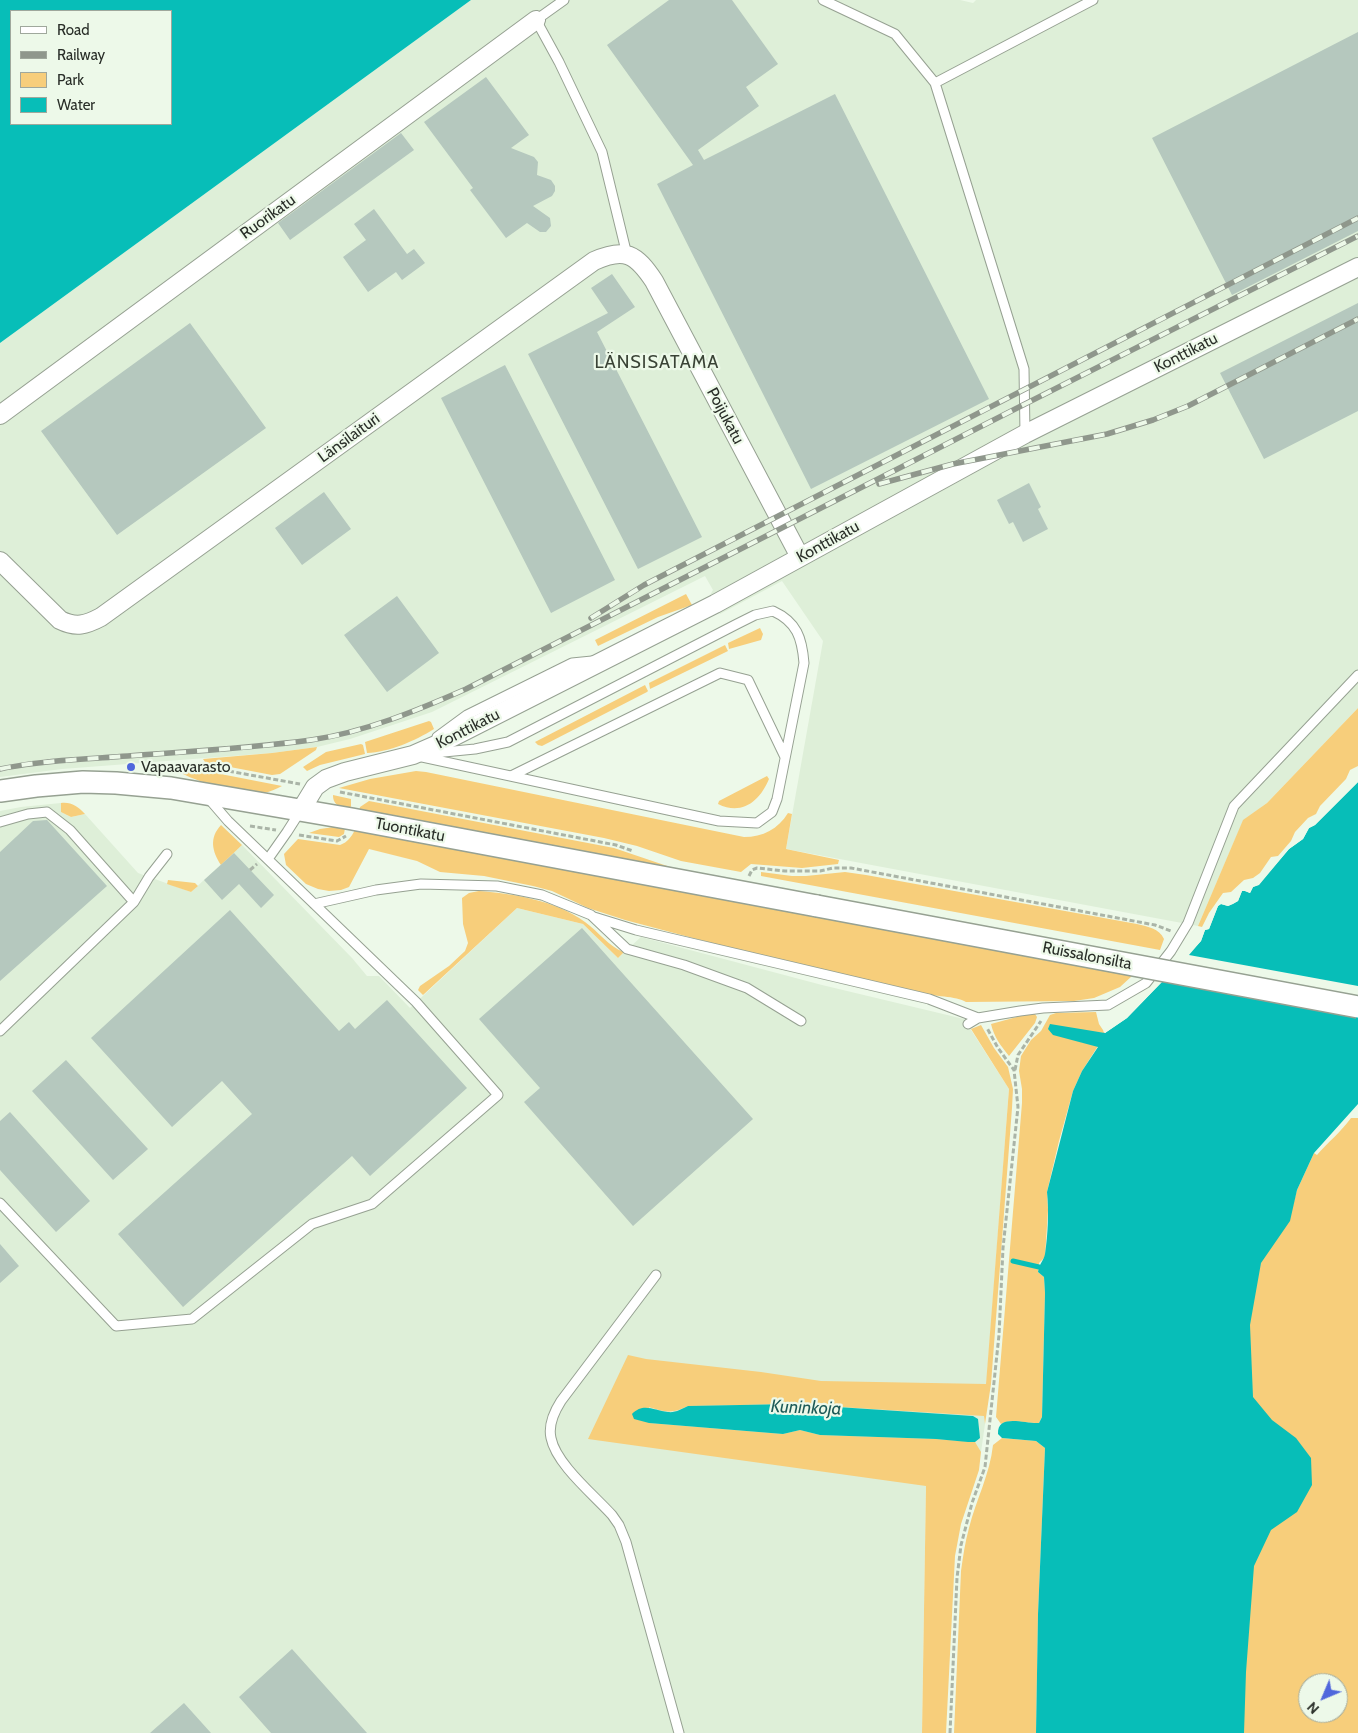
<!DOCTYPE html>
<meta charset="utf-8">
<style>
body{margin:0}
#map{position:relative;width:1358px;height:1733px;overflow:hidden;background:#edf9e9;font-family:Cabin,sans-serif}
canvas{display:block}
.legend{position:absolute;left:10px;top:10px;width:162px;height:115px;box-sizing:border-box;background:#edf9e9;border:1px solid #9fa89c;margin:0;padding:6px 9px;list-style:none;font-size:15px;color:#292e28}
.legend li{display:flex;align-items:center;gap:10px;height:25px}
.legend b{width:25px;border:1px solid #9fa89c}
.north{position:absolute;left:1298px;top:1673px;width:50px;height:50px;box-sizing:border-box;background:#edf9e9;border:1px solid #9fa89c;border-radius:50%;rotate:225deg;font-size:14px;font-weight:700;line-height:20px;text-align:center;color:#292e28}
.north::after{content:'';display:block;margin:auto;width:18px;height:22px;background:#5067dc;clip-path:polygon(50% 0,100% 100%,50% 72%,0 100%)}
</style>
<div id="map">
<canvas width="1358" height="1733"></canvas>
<ul class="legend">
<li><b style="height:6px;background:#fff"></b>Road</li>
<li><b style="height:6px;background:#8f978c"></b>Railway</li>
<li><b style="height:14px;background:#f7ce7b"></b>Park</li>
<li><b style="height:14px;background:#07beb8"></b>Water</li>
</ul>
<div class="north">N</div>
</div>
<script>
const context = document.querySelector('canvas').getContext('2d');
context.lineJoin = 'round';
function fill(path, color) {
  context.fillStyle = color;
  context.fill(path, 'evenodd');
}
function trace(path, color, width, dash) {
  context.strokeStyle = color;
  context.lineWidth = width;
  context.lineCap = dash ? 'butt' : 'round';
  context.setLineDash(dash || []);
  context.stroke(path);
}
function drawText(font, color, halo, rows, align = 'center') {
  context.font = font + ' Cabin,sans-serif';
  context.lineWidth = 4.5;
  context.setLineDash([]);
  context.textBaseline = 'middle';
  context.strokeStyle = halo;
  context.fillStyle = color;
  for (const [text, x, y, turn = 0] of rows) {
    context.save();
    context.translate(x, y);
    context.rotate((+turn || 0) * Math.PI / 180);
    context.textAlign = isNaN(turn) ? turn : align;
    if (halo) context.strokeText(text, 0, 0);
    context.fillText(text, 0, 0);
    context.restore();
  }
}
const built = new Path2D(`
 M471 0H960L973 3 976 0H1358V708L1267 803 1243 821 1198 926 786 849 823 641 782 581 720 614 710 595 713 590 705 576 432 712 350 739 317 747 272 753 62 769 0 777V343Z
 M61 803V812L71 817 85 814 138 873 191 892 242 845 352 958 367 976H379L410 1008 517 908 583 924 618 958 641 937 822 985 964 1019 1009 1089 984 1416 985 1424 981 1452 926 1486 922 1733H0V811L21 807Z`);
const green = new Path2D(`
 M686 594 692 605 658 617 598 646 595 640Z
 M760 628 763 634 761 640 729 649 728 643Z
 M725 645 728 651 650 689 649 683Z
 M645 685 648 691 647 692 542 746 538 745 535 742Z
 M1358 708V766L1350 770 1346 779 1320 806 1316 814 1308 818 1295 832 1291 841 1278 856 1271 857 1260 873 1253 878 1244 880 1231 892 1223 893 1209 913 1202 927 1198 926 1243 820 1267 803Z
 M429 721 431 722 434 729C415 741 389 752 367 753L365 742Z
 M361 744 363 745 365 754 320 765 307 771 303 767 326 752Z
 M317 747 316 750 280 774 272 775 209 763 205 762 203 759 272 753Z
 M185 768 195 769 282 786C276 789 270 792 263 793 245 795 200 783 183 774Z
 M416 771 426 772 744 837C763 837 778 829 788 813L792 814 786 849 839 860 838 864 802 868 751 864 741 872 681 861 637 846 604 838 339 788 370 779Z
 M767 776 769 779C760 801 742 816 718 804L719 801Z
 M333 795 351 799V806L350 809C341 807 333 806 333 795Z
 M369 801 614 848 679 870 359 812 360 807Z
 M61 803C72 802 77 806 85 814L71 817 61 812Z
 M221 825 242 845 221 865C212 851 209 838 221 825Z
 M334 827 345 828 344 834 339 837 309 833 320 829Z
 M355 830 800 912 802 914 815 917 1132 976 1120 987 1094 998 1074 1001 966 1002C957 996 932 996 921 994L776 960 625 920 588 908 552 891 533 886 484 876 440 872 417 861 369 849 349 887 341 890 329 891 318 889 306 884 286 865 284 854 298 839 340 845C348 842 351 837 355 830Z
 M761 872 792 876H806L845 872 866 875 1137 924C1148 927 1159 928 1164 939L1160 950 761 876Z
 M168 880 195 883 198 886 191 892 167 884Z
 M479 891C514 894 555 900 585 922 598 931 609 947 624 952L618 958 583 924 517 908 423 995 418 990 420 986 449 966 465 951 468 943 463 924 462 898 469 893Z
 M1096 1012 1099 1024 1105 1033 1088 1032 1081 1042 1098 1046 1082 1071 1073 1091 1059 1141 1047 1192 1048 1210 1045 1257 1039 1263 1038 1272 1044 1277 1045 1293 1042 1417 1039 1423C1027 1424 1011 1418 1001 1424L996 1417 1022 1103V1089L1019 1071 1021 1056 1031 1040 1041 1031 1050 1015 1056 1013Z
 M1028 1013 1035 1014 1037 1017 1035 1023 1009 1056C1001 1046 994 1037 991 1024L1024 1015Z
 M981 1025 994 1048 1008 1067 1013 1089 1012 1108 991 1384 985 1424 984 1416 792 1404 688 1406C671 1414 665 1412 649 1407V1423L783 1434 800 1430 820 1435 936 1439 975 1442 981 1452 979 1470 961 1524 955 1556 946 1733H922L926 1486 588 1439 628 1355 646 1359 761 1372 821 1381 986 1384 1009 1089 971 1029Z
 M1351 1118H1358V1733H1229L1241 1241 1293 1205 1297 1190 1314 1153 1317 1155C1328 1142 1341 1132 1351 1118ZM1308 1683H1338V1713H1308Z
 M1002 1438 1036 1441 1045 1448 1038 1614 1036 1733H954L961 1571C963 1557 965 1542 969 1528 976 1500 990 1474 993 1445Z`);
const water = new Path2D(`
 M0 0H471L0 343ZM11 11H171V124H11Z
 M1358 782V1104L1314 1153 1297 1190 1290 1221 1261 1263 1250 1325 1253 1397 1272 1420 1296 1438 1311 1458 1312 1485 1297 1512 1271 1530 1254 1566 1246 1672 1244 1733H1036L1038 1614 1045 1448 1036 1441 1002 1438 998 1434C997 1413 1025 1424 1039 1423L1042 1417 1045 1293 1044 1277 1038 1272C1039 1264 1044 1260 1045 1254 1048 1234 1049 1212 1047 1192L1073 1091 1082 1071 1098 1047 1053 1035 1048 1029 1050 1024 1105 1033 1127 1018 1201 941 1205 930 1209 929 1218 906 1221 904 1228 906 1238 901 1242 891H1245L1250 893 1253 887 1259 885 1289 849 1303 839 1309 828 1315 825Z
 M792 1404 973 1416 978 1419 980 1438 975 1442H968L936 1439 820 1435 800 1430 783 1434 649 1423 634 1419 632 1414C644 1402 654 1411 668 1412 675 1413 682 1409 688 1406Z`);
const pier = new Path2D(`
 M1356 780H1358V782L1315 825 1309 828 1303 839 1289 849 1258 885 1253 887 1250 893 1245 891H1242L1238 901 1233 904 1228 906 1221 904 1218 906 1209 929 1205 930 1201 941 1189 955 1358 986V1017L1163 981 1127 1018 1105 1033 1103 1031 1125 1016 1189 951 1199 939 1203 929 1207 927 1216 904 1221 901 1228 904 1232 902 1236 899 1240 889 1245 888 1249 890 1252 885 1257 883 1287 847 1301 838 1307 826 1314 823Z`);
const stream = new Path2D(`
 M1013 1261 1039 1267`);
const building = new Path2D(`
 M669 0H732L778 64 746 87 759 106 698 150 704 160 835 94 989 399 811 489 657 184 693 165 607 45Z
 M1358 32V231L1232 295 1152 138Z
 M486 77 529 135 511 148 534 157 538 162 537 175 551 180 555 186V191L552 196 533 206 550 218 551 226 546 232H540L527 223 506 238 470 190 473 188 424 122Z
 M401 133 414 150 290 240 278 223Z
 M374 209 407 254 414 249 425 263 402 280 396 272 368 292 343 257 366 240 354 224Z
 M612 274 635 307 597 332 702 537 638 569 528 354 608 313 591 288Z
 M1358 303V411L1264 459 1220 373Z
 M190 323 266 428 117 535 41 431Z
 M505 365 615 580 551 613 441 398Z
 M1029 483 1041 507 1038 509 1048 529 1023 542 1013 522 1009 524 997 500Z
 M324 492 351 529 302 565 275 528Z
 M397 596 439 653 387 692 344 635Z
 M47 820 107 886 0 981V852L33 821Z
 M234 853 274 895 261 908 239 884 222 900 204 880Z
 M230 910 339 1031 349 1022 355 1029 387 1000 467 1088 370 1176 352 1156 183 1307 118 1234 252 1114 222 1081 172 1127 91 1038Z
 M582 928 753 1119 633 1226 524 1102 540 1088 479 1019Z
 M66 1060 148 1149 113 1180 32 1091Z
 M10 1112 90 1201 56 1232 0 1170V1121Z
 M0 1244 19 1266 0 1283Z
 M292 1649 367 1733H271L239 1697Z
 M184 1703 211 1733H150Z`);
const path = new Path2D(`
 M177 764 206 767 300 784
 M340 792 616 845 633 851
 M250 826 276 830
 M299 835 337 841 346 836
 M250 870 257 864
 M749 876 752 870 757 868 785 871H820L833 868H851L1155 925 1171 931
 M1015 1070 1018 1055 1041 1021
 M950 1733 957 1578 961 1545 972 1503 985 1467 999 1335 1003 1248 1018 1107 1014 1070 998 1048 987 1028`);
const service = new Path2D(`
 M564 0 536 20 559 62 602 152 627 255
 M823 0 895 34 935 83
 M1025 434 1024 369 935 83 1093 0
 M773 611C797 622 802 638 804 663L777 799 772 812 757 823 719 821 413 755 475 749 508 742 737 624 755 615Z
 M437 737 467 715 572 663 592 661
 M511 776 720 673 748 680 785 757
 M0 822 28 814 47 812 70 830 134 902
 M268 859 287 832 301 810
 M314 904 376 890 421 884 497 886 542 895 591 915 627 949 684 965 747 988 801 1021
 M594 917 636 930 929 999 978 1018
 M968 1024 978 1018 1020 1011 1043 1008 1108 1005 1146 983 1171 951 1188 923 1234 806 1358 675
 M0 1031 134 902 149 877 167 854
 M0 1203 116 1326 192 1319 312 1224 372 1204 498 1095 416 1002 228 821 209 799
 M656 1275 561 1401C554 1412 548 1425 551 1438 556 1464 594 1495 612 1515L619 1525 626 1542 679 1733`);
const minor = new Path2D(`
 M0 415 536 20
 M0 561 60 620C76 628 86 625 101 617L594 261C625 247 636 254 654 281L800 557
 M301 810 315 787 326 779 345 772 413 755 445 741 715 604 1025 434 1358 267`);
const tertiary = new Path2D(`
 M0 791 36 786 83 782 116 783 171 788 352 819 817 906`);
const rail = new Path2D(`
 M879 484 953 464 1107 434 1153 420 1188 406 1358 319
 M591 618 644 585 1358 218
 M0 769C37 761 76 760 113 757 179 752 245 749 311 740 365 732 416 711 466 689L1025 404 1358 236`);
const tertiaryBridge = new Path2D(`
 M817 906 1358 1007`);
const markers = [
 [131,767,5,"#5067dc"]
];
const streetNames = [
 ["Ruorikatu",268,217,-36],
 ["Konttikatu",1186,353,-27],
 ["Poijukatu",725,416,62],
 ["Länsilaituri",349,438,-36],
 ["Konttikatu",828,542,-29],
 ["Konttikatu",468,729,-27],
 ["Tuontikatu",410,830,11],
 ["Ruissalonsilta",1087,956,11]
];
const poiNames = [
 ["Vapaavarasto",141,767]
];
const neighbourhoodNames = [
 ["LÄNSISATAMA",657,363]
];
const waterNames = [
 ["Kuninkoja",806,1408,2]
];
fill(built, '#deefd8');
fill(green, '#f7ce7b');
fill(water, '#07beb8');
fill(pier, '#edf9e9');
trace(stream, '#07beb8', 5);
fill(building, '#b5c8be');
trace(service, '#96a192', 11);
trace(minor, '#96a192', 20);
trace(tertiary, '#96a192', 24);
trace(path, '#aab4a7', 3, [5, 2.5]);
trace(service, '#fff', 9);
trace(minor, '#fff', 18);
trace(tertiary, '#fff', 21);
trace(rail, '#8f978c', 5.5);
trace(rail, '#edf9e9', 4, [11]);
trace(tertiaryBridge, '#96a192', 24, []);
trace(tertiaryBridge, '#fff', 21);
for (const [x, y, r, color] of markers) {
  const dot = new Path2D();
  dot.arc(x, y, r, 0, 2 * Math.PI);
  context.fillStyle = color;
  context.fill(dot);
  trace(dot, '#edf9e9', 2);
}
drawText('16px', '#292e28', '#edf9e9', streetNames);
drawText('16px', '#292e28', '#edf9e9', poiNames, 'left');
context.letterSpacing = '1px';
drawText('18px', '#3a4336', '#edf9e9', neighbourhoodNames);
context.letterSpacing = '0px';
drawText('italic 18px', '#1d5a57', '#edf9e9', waterNames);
</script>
